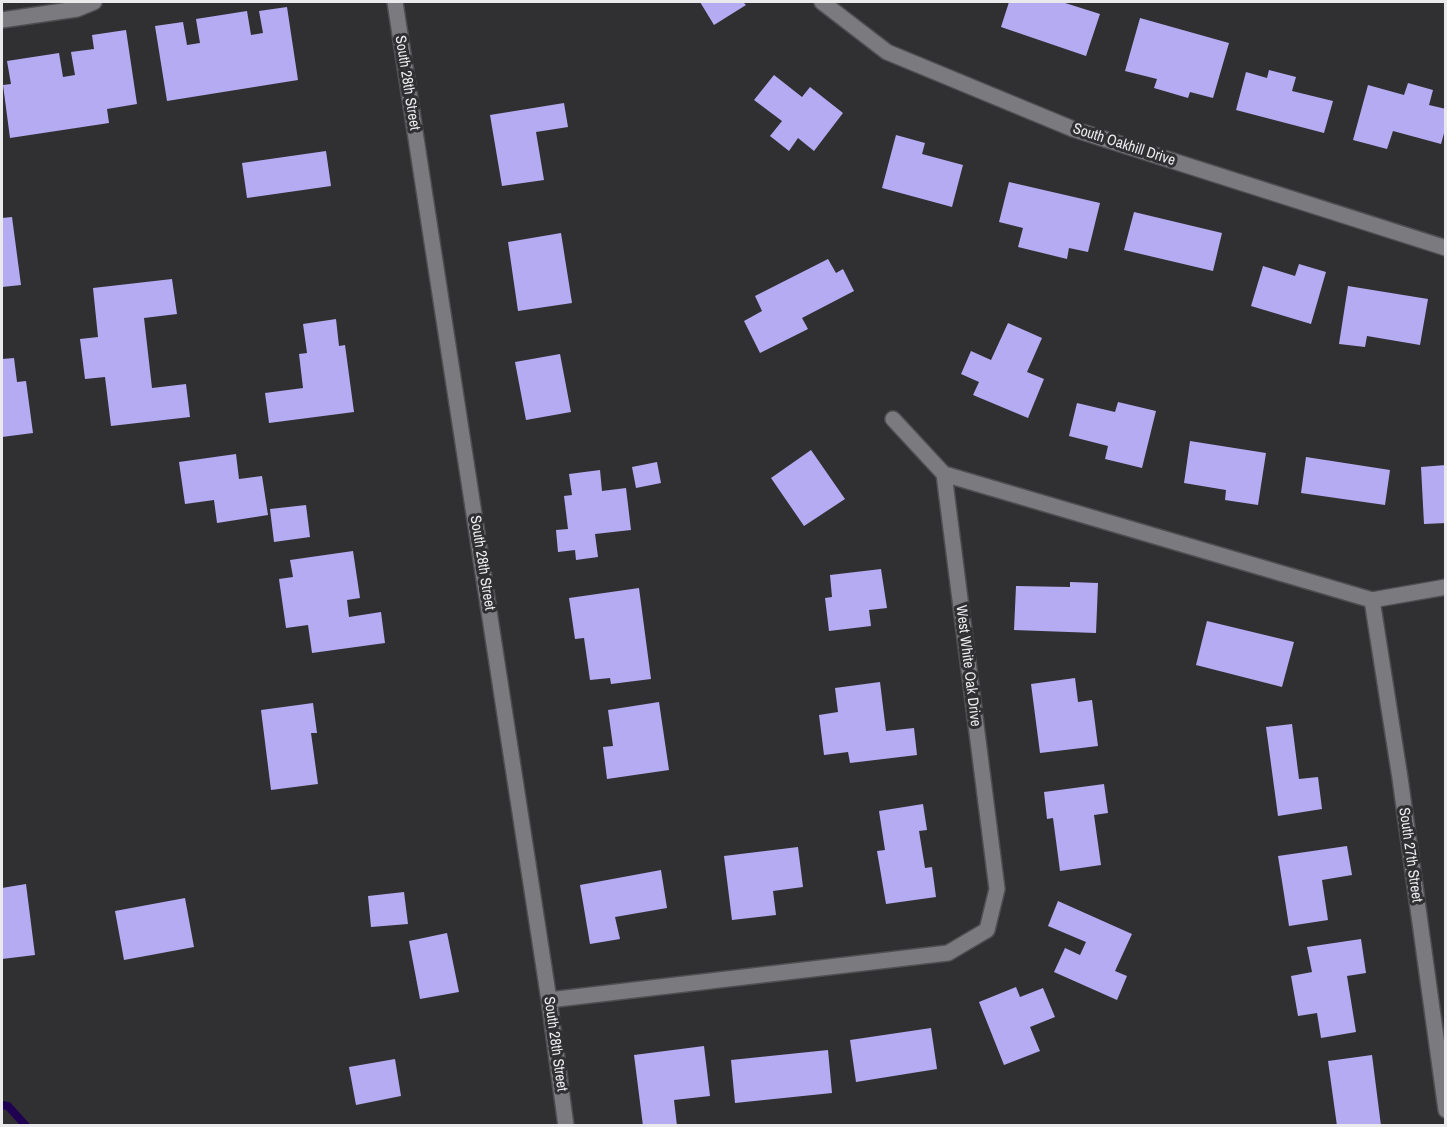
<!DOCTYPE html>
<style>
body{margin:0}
#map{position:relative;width:1447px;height:1127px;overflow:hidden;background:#303033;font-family:"Archivo Narrow",sans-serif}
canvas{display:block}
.frame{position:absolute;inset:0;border:3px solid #eae9ec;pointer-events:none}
</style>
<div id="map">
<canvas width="1447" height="1127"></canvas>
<div class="frame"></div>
</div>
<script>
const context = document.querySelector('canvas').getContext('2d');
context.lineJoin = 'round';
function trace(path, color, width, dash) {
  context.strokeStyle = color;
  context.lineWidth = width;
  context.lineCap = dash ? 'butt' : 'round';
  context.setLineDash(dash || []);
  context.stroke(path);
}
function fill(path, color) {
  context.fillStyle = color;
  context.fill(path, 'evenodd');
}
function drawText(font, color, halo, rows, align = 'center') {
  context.font = font + ' "Archivo Narrow",sans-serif';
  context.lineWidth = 6;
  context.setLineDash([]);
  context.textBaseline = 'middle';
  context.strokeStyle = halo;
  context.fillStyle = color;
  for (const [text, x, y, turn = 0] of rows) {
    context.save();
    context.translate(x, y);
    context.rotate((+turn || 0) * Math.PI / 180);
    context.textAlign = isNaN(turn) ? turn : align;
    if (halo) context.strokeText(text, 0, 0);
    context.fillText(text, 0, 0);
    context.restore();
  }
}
const stream = new Path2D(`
 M2 1105 8 1106 26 1126`);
const building = new Path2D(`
 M700 2H743L746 5 714 25Z
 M1009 2H1062L1100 14 1086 56 1001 27Z
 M287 7 298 80 167 101 155 26 183 22 187 45 200 43 196 19 247 11 251 35 263 33 259 11Z
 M1140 18 1229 43 1213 98 1190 92 1188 98 1154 88 1157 79 1125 71Z
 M126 30 137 104 107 109 109 123 10 138 3 85 11 84 7 61 59 53 63 77 75 75 71 52 94 49 92 35Z
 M1269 70 1296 77 1292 91 1333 101 1324 133 1236 110 1246 72 1267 78Z
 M774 75 802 97 810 87 843 113 814 151 798 138 789 151 770 136 782 121 754 100Z
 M1408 83 1433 90 1429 105 1446 109V126L1441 144 1393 131 1387 149 1353 140 1368 85 1404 95Z
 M564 103 568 127 536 132 544 180 502 186 490 115Z
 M896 135 925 143 922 154 963 165 952 207 882 188Z
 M326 151 331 186 247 198 242 163Z
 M1009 182 1100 203 1088 252 1069 248 1067 259 1018 247 1023 228 999 222Z
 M1134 212 1222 233 1213 271 1124 250Z
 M12 217 21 285 2 287V218Z
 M561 233 572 303 518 311 508 242Z
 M828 259 836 273 843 269 854 291 802 318 808 329 760 353 744 321 762 311 755 296Z
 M1299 264 1326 272 1311 324 1251 306 1263 266 1295 276Z
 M172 279 177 314 144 318 152 388 186 384 190 417 111 426 105 377 85 379 80 339 98 337 93 288Z
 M1348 286 1428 299 1420 345 1367 336 1365 347 1339 344Z
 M336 319 339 346 345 345 354 412 269 423 265 393 303 388 299 354 307 353 303 324Z
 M1008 323 1042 338 1027 372 1044 379 1028 418 973 395 979 382 961 374 971 351 991 360Z
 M560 354 571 412 526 420 515 362Z
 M14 358 17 382 26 381 33 433 2 437V359Z
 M1118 402 1156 411 1142 468 1105 459 1108 446 1069 436 1077 403 1115 412Z
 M1190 441 1266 453 1258 505 1225 500 1226 490 1184 483Z
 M811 450 845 499 804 526 771 478Z
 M236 454 239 479 262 476 268 515 217 523 214 500 185 504 179 462Z
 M1306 457 1390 470 1385 505 1301 493Z
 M657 462 661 483 636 488 632 467Z
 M1446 465V523L1424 524 1421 467Z
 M600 470 602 491 626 488 631 530 595 534 598 557 576 560 575 550 558 552 556 530 568 529 564 496 572 495 569 474Z
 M306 505 310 537 274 542 270 509Z
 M353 551 360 598 347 600 349 617 381 612 385 643 312 653 308 625 286 628 279 579 293 577 290 560Z
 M881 569 887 608 869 610 871 626 829 631 825 598 832 597 830 575Z
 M1070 582 1098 583 1096 633 1014 630 1016 586 1070 587Z
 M639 588 651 679 611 684 610 678 590 680 584 638 575 639 569 598Z
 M1207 621 1294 642 1282 687 1196 665Z
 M1075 678 1078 702 1092 700 1098 746 1040 753 1031 684Z
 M880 682 886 731 914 728 917 755 850 763 848 752 824 755 819 715 838 712 835 688Z
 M659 702 669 770 607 779 603 747 613 746 608 710Z
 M313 703 317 733H311L318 784 271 790 261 710Z
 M1292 724 1299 779 1318 777 1322 809 1278 816 1266 727Z
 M1104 784 1108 813 1094 815 1101 865 1060 871 1053 818 1047 819 1044 792Z
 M923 804 927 830 919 831 925 868 932 867 936 897 886 904 877 851 885 850 879 811Z
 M1347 846 1352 875 1322 880 1328 920 1289 926 1278 856Z
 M798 847 803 887 773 891 776 915 732 920 724 856Z
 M661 870 667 908 615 917 620 939 590 944 580 885Z
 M26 884 35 955 2 959V888Z
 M404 892 408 924 371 927 368 896Z
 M185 898 194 947 124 960 115 911Z
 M1058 901 1132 934 1115 971 1127 976 1117 1000 1054 972 1065 948 1080 955 1086 942 1048 926Z
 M447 933 459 992 420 999 409 941Z
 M1361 939 1366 973 1347 976 1356 1032 1321 1038 1317 1013 1298 1016 1291 976 1312 972 1307 947Z
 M1016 987 1020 997 1043 988 1055 1017 1030 1027 1040 1051 1004 1065 979 1002Z
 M931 1028 937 1069 856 1082 850 1040Z
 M704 1046 710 1096 674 1100 677 1126H643L634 1055Z
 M828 1050 832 1093 735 1103 731 1060Z
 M1372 1055 1381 1126H1337L1328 1061Z
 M395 1059 401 1096 356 1105 349 1067Z`);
const minor = new Path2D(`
 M395 2 549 1000 566 1126
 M822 2 887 52 1073 129 1446 248
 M2 20 77 9 94 2
 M893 419 944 474
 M1372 600 1400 778 1446 1110
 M549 1000 948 953 987 930 997 889 944 474 1372 600 1446 587`);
const streetNames = [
 ["South 28th Street",407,83,81],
 ["South Oakhill Drive",1124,145,18],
 ["South 28th Street",482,563,81],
 ["West White Oak Drive",968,666,83],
 ["South 27th Street",1410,855,82],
 ["South 28th Street",555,1044,82]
];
trace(stream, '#200050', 8);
fill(building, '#b5abf2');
trace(minor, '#4f4e51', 18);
trace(minor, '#7b7b7f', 15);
drawText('15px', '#eae9ec', '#303033', streetNames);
</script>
